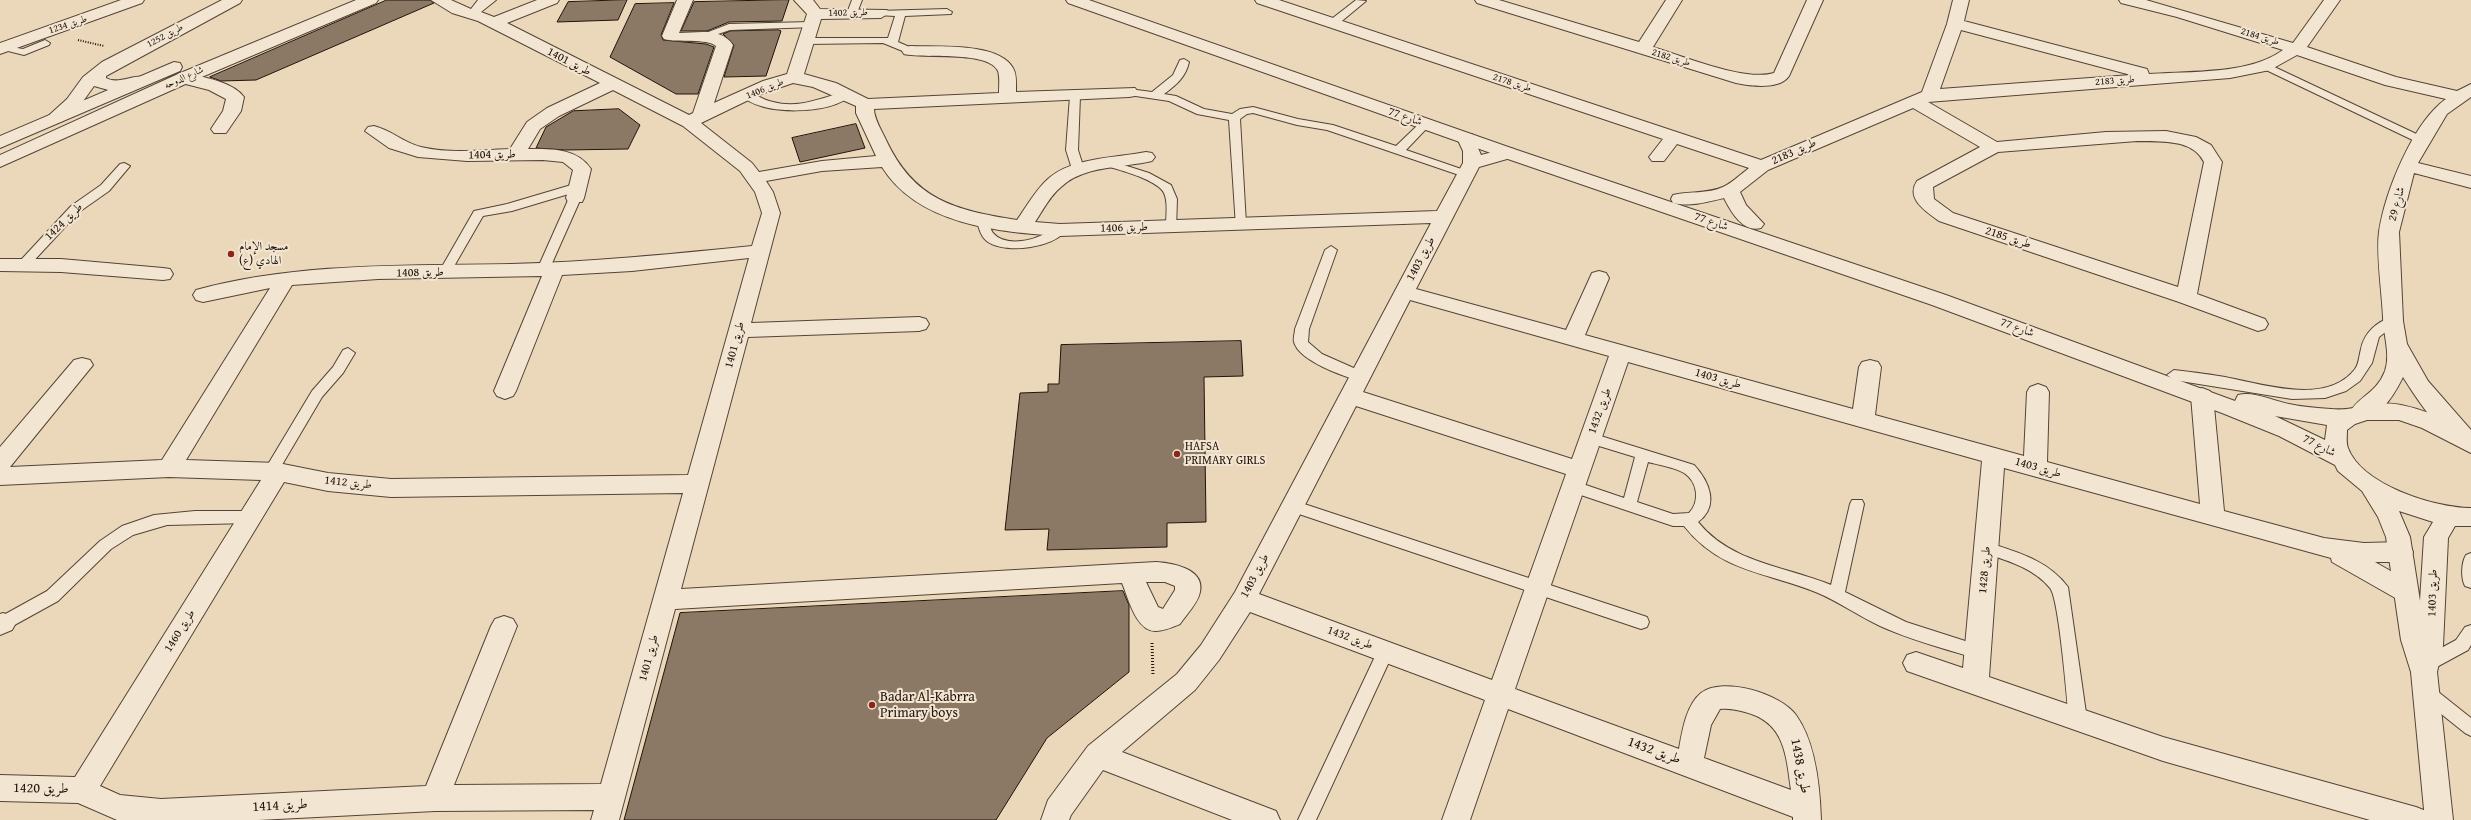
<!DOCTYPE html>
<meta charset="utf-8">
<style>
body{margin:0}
canvas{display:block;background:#ebd8ba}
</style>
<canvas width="2471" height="820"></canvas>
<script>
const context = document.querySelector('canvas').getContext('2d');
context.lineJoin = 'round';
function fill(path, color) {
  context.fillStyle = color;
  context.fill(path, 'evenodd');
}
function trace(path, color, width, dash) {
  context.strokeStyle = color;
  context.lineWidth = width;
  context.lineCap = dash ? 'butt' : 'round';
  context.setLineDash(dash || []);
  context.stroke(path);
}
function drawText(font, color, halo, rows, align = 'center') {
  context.font = font + ' "Gentium Book Plus",Amiri,serif';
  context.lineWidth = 4;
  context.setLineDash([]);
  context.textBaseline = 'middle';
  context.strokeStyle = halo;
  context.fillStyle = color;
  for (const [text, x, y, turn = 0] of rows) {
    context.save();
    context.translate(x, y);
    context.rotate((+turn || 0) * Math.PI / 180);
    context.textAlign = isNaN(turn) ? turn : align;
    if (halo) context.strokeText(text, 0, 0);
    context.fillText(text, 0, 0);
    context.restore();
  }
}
const building = new Path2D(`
 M387 0H430L434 3 256 80 221 81 210 77Z
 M627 0 618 20 557 22 568 2Z
 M789 0 782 21 729 22 707 31H681L694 2Z
 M674 3 661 35 663 40 706 44 714 47 698 94H676L610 57 635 4Z
 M779 30 781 31 766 76 724 77 734 45 723 34 730 31Z
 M619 109 640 125 628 149 565 150 536 148 546 127 573 111Z
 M856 124 865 148 800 162 792 138Z
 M1241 341 1243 376 1204 377 1206 522 1167 523V547L1047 550 1049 529 1005 530 1020 393 1048 392V384H1059L1061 345Z
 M1123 591 1129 605V672L1047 738 996 820H624L680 613Z`);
const pathFar1 = new Path2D(`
 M78 40 104 46`);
const path = new Path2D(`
 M1152 643 1153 676`);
const service = new Path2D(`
 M852 0H862L857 13 852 16 847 13Z
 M1356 0 1366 1 1337 25H1329V21Z
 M947 9 952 12 951 14 905 16 898 42 914 49 915 51 910 54 883 43 806 44 801 41 806 38H888L895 16 877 15V11Z
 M811 22 815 23V27L730 30 703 39 698 36 729 24Z
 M45 40 50 43 49 45 24 55 0 49V45L23 49Z
 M1184 59 1189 62C1186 77 1176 85 1164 94L1176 96 1204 109 1232 114 1240 109 1253 107 1298 119 1333 125 1396 146 1421 122H1429V126L1406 150 1470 172 1472 174 1466 178 1462 176 1327 130 1297 125 1253 113 1247 114 1240 119 1246 224 1244 227H1236L1229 120 1197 114 1169 101 1129 95 1124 92 1129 89 1152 92 1173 75 1180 60Z
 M2268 64 2427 139 2429 141 2427 143H2419L2264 69V65Z
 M747 92C756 94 763 100 773 102 799 109 820 98 845 92L850 95C835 115 757 116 742 95Z
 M1075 93 1080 96 1078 150 1084 169 1078 172 1072 169 1066 150 1070 96Z
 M1111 161 1149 173 1171 185 1177 199 1176 230 1172 231 1166 227C1166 217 1169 198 1162 190 1151 178 1122 171 1107 166V162Z
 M124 163 130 166 109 191 79 212 28 267H20L18 264 20 261 71 206 101 185 120 164Z
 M578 183 582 184V190L512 211 483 216 449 275H441L439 272 474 211 507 204Z
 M575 194 581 198 549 270 547 273H539L537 270 569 198Z
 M983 217 987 218C990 223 990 229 993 233 1005 247 1032 241 1046 233 1051 231 1055 228 1060 226L1066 230C1054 248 1006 254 988 242 981 237 979 229 977 221Z
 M1331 246 1337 250 1309 329 1308 342 1322 354 1365 373 1367 376 1365 379 1360 381C1343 376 1299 361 1294 342 1293 338 1295 333 1295 329L1325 250Z
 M2393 317 2400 321 2379 337 2372 363 2360 381 2346 391 2325 398 2292 399 2174 380 2167 375 2174 370C2191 372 2208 374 2225 377 2262 384 2327 406 2355 369 2359 364 2359 356 2361 349 2364 333 2377 321 2393 317Z
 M348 348 355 353 343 373 322 397 276 475H266L264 471 312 391 333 367 343 350Z
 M1591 433 1694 465C1709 481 1720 506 1698 522 1731 563 1785 566 1831 585L1850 504 1852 500H1862L1864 504 1845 592 1906 622 1984 647 1986 652 1984 657 1978 659C1945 649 1911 640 1880 626 1859 616 1839 602 1818 593 1768 572 1721 573 1684 526H1673L1569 491 1567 487 1569 483 1574 481 1624 498 1635 457 1586 442 1584 438 1586 434ZM1648 462C1659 465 1674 467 1684 473 1698 482 1700 502 1689 513L1673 514 1637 502Z
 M1292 500 1641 615 1647 617 1649 622 1647 627 1641 629 1287 510 1285 506 1287 502Z
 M195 511H250L255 513 258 517 255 521 250 523 167 525 133 535 111 549 58 601 9 628 0 629V617L47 591 100 541 122 526 154 515Z
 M1986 542C2017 552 2048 560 2068 587L2087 720 2084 725 2078 727 2072 725 2069 720C2067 699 2059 598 2050 588 2033 567 2005 560 1981 552L1978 548 1981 544Z
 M2471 553V588L2465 586C2461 579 2461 563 2466 555Z
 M2471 625V645L2468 650 2433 669 2427 671 2421 669 2419 664 2421 659 2456 640 2465 627Z
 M1386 644 1392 646 1394 651 1316 820H1298L1380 646Z
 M2426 685 2432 687 2471 718V736L2465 733 2420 697 2418 692 2420 687Z`);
const minor = new Path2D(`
 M121 0H144L142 3 0 54V43Z
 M222 0H242L240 3 106 76V78C118 85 133 74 146 77L148 81 146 85 112 91 94 86 79 107 61 122H49L46 118 67 99 83 77 102 62Z
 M431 0H451L471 9 478 0H496L481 12 494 17 537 0H559L557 3 507 23 689 115 693 113 716 46C707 38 678 43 664 39L662 36 677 0H693L679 33C698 33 721 27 733 45L714 103 763 81 787 74 807 14 794 0H813L820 9 887 10 889 13 881 18 821 19 804 74 836 83 868 99 999 93C999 86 1000 77 998 71 988 50 924 59 904 54L902 51 904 48 910 46C936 47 999 42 1013 68 1017 75 1016 84 1016 92L1135 88 1138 92 1135 96 1129 97 874 109C874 119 882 131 886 140 914 200 954 210 1017 220 1027 206 1036 189 1049 178 1074 157 1115 158 1146 152L1152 153 1155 157 1152 161C1123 168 1084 165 1061 187 1050 196 1043 210 1035 222L1060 224 1437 211 1463 163V151L1457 138 1460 134H1472L1481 155 1508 148 1514 149 1517 153 1514 157 1479 167 1416 289 1566 330 1592 273 1599 271 1606 273 1609 278 1585 335 1853 409 1859 367 1862 362 1870 360 1878 362 1881 367 1875 415 2024 456 2027 392 2030 387 2038 384 2046 387 2049 392 2047 462 2200 504 2191 396 2194 391 2202 388 2210 391 2213 396 2224 511 2324 538 2364 543 2401 542 2410 545 2413 552 2410 559 2401 562H2375L2415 585 2418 592 2415 599 2406 602 2397 599 2332 562 2331 558 2004 468 1989 677 2163 737 2416 807 2426 811 2430 820H2370L2163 761 1907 671 1903 663 1907 655 1916 652 1963 668 1982 461 1628 362 1515 689 1679 749C1682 732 1686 705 1701 693 1723 676 1781 694 1796 715 1816 743 1820 787 1821 820H1793V817L1508 709 1470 820H1442L1485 700 1250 612 1219 660 1195 690 1122 752 1276 811 1280 820H1232L1103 770 1071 815 1069 820H1041L1048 800 1088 746 1177 674 1201 645 1235 592 1431 223 1060 236C999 232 918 225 882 167L822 171 766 181 773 192 780 213 751 323 919 317 926 319 929 324 926 329 919 331 748 337 681 589 1156 562C1173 563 1205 569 1200 592 1198 603 1186 615 1180 624 1173 627 1164 631 1156 631 1136 632 1128 597 1122 583L675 609 619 820H591L594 810 435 811 258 820H117L78 803 0 801V775L75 777 261 480 169 477 0 485V447L74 360 82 358 90 360 93 365 10 467 162 460 270 288 203 302 196 300 193 295 196 290C299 262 406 266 511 264 592 262 672 254 752 246L762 213 755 192 740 171 683 126 613 90 559 116 540 129 528 149C552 149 577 148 591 169L584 198 582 202H568L566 198 573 170 563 162 543 160 467 161 418 157 389 148 365 131 368 127 374 126C391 130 404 143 421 147 450 154 481 150 510 149L527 122 547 108 600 83 478 21 452 13ZM793 83 813 87 856 106V113L876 156 822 161 759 172 752 163 701 123 761 94ZM749 258 688 475 391 479 328 473 278 463 186 460 292 285 378 279 542 276 494 391 497 396 505 399 513 396 516 391 562 275 632 271ZM1410 300 1609 356 1572 459 1363 392ZM1356 406 1566 474 1492 680 1259 594ZM284 482 328 491 391 497 683 493 601 784 454 785 517 626 513 619 504 616 495 619 491 626 426 786 161 799 120 795 100 786ZM1146 582H1165L1175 586V590L1163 609 1158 607ZM1720 709C1729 708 1737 710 1745 712 1785 722 1786 755 1791 790L1704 758 1711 725Z
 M1255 0H1279L1761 160 1922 92 1947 24 1953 0H1969L1964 21 2147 69 2149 74C2189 71 2249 75 2283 50L2177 17 2121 3 2119 0H2146L2293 43 2324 0H2340L2307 47 2396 77 2457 91 2471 84V97L2447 114 2418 163 2471 176V188L2414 173 2399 232 2403 321 2407 344 2428 381 2471 430V452C2447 445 2416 398 2403 377 2394 395 2377 425 2353 418L2350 412C2360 395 2376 394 2385 371 2391 354 2383 334 2383 317 2382 293 2376 254 2379 232 2385 192 2413 122 2446 99L2385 85 2297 55 2270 70 2230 78 1928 102 1997 142 2106 132 2166 131 2196 137 2211 145 2222 162 2197 294 2265 319 2268 324 2265 329 2258 331 2179 302 1939 221C1927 212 1905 199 1917 181L1980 147 1913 108 1768 170 1740 192 1746 205 1764 224 1761 228C1743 233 1731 212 1724 198 1708 202 1690 207 1673 203L1671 199 1673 195C1689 191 1708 194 1723 187 1732 183 1741 174 1749 168L1677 144 1664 161H1652L1649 157 1663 139 1257 3ZM1961 30 2131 75 1940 89ZM2137 141C2160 142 2192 138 2204 162L2178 287 1953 213 1934 199 1933 187 1998 152Z
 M1475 0H1499L1639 42 1666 0H1682L1653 47C1683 56 1745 82 1774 73L1807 0H1823L1789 76C1780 90 1750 86 1736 83L1477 3Z
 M184 73C202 77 232 81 244 97L241 111 226 133H214L211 129 223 111 226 99 209 90 178 82 176 78 178 74Z
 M0 259H61L163 268 170 269 173 274 170 279 163 280 61 272 0 271Z
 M3 613 12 616 16 623 12 630 0 635V614Z`);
const tertiary = new Path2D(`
 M356 0H378L376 3 190 82 0 167V155L178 74Z
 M1066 0H1089L1514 149 1946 295 2235 401 2238 395C2254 391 2273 401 2289 404 2303 407 2317 408 2331 409 2355 412 2374 399 2401 405 2426 410 2449 420 2471 434V453L2422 428 2399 420H2367L2355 424 2347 430C2347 436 2346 443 2348 448 2362 485 2435 508 2471 508V526H2455L2448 538 2443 646 2437 672 2453 820H2425L2411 672 2401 640 2386 537 2378 517 2362 491 2338 471 2335 465 2279 436 2222 413 1932 305 1502 157 1068 3ZM2275 416 2327 425 2325 440ZM2399 511 2433 522 2424 537 2420 601 2410 537Z
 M174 62 180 63 182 67 180 71 0 148V136Z`);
const markers = [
 [231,254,4,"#8f2418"],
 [1177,454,4,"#8f2418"],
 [872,705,4,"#8f2418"]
];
const farStreetnames = [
 ["طريق 1402",848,13,-1],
 ["طريق 1234",68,25,-18],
 ["طريق 1252",165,36,-28],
 ["طريق 2184",2260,37,17],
 ["طريق 2182",1671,58,17],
 ["شارع الدوحه",184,78,-24],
 ["طريق 2183",2115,81,-4],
 ["طريق 2178",1512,83,18],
 ["طريق 1406",765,89,-22]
];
const streetNames = [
 ["طريق 1401",569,62,27],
 ["شارع 77",1405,117,19],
 ["طريق 2183",1794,152,-24],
 ["طريق 1404",492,155,-1],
 ["شارع 29",2397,204,-75],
 ["طريق 1424",64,222,-44],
 ["شارع 77",1711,222,19],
 ["طريق 1406",1124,228,-2],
 ["طريق 2185",2008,238,18],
 ["طريق 1403",1421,259,-62],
 ["طريق 1408",420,273,-1],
 ["شارع 77",2017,328,20],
 ["طريق 1401",735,345,-75],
 ["طريق 1403",1718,379,16],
 ["طريق 1432",1600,411,-70],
 ["شارع 77",2319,446,27],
 ["طريق 1403",2038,468,16],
 ["طريق 1412",348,483,6],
 ["طريق 1428",1985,570,-85],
 ["طريق 1403",1255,576,-62],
 ["طريق 1403",2433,593,-88],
 ["طريق 1460",180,631,-58],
 ["طريق 1432",1350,638,20],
 ["طريق 1401",649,658,-75]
];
const poiNames = [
 ["مسجد الإمام",239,247],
 ["الهادي (ع)",239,261],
 ["HAFSA",1185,447],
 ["PRIMARY GIRLS",1185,461]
];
const nearPoinames = [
 ["Badar Al-Kabrra",880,697],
 ["Primary boys",880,713]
];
const nearStreetnames = [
 ["طريق 1432",1654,751,20],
 ["طريق 1438",1800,766,79],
 ["طريق 1420",41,789,1],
 ["طريق 1414",280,806,-3]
];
fill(building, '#8b7966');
trace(building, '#22130b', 1);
trace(service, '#544437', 2);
trace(minor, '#544437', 2);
trace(tertiary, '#544437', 2);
trace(pathFar1, '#22130b', 2, [1, 1.5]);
trace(path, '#22130b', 3, [1, 2]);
fill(service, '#f2e6d2');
fill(minor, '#f2e6d2');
fill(tertiary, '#f2e6d2');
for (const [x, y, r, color] of markers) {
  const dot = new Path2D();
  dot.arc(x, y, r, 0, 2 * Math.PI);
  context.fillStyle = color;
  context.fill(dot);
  trace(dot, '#f2e6d2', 1.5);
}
drawText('10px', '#22130b', '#f2e6d2', farStreetnames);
drawText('12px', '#22130b', '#f2e6d2', streetNames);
drawText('12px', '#22130b', '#f2e6d2', poiNames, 'left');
drawText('14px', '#22130b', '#f2e6d2', nearPoinames, 'left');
drawText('14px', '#22130b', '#f2e6d2', nearStreetnames);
</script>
